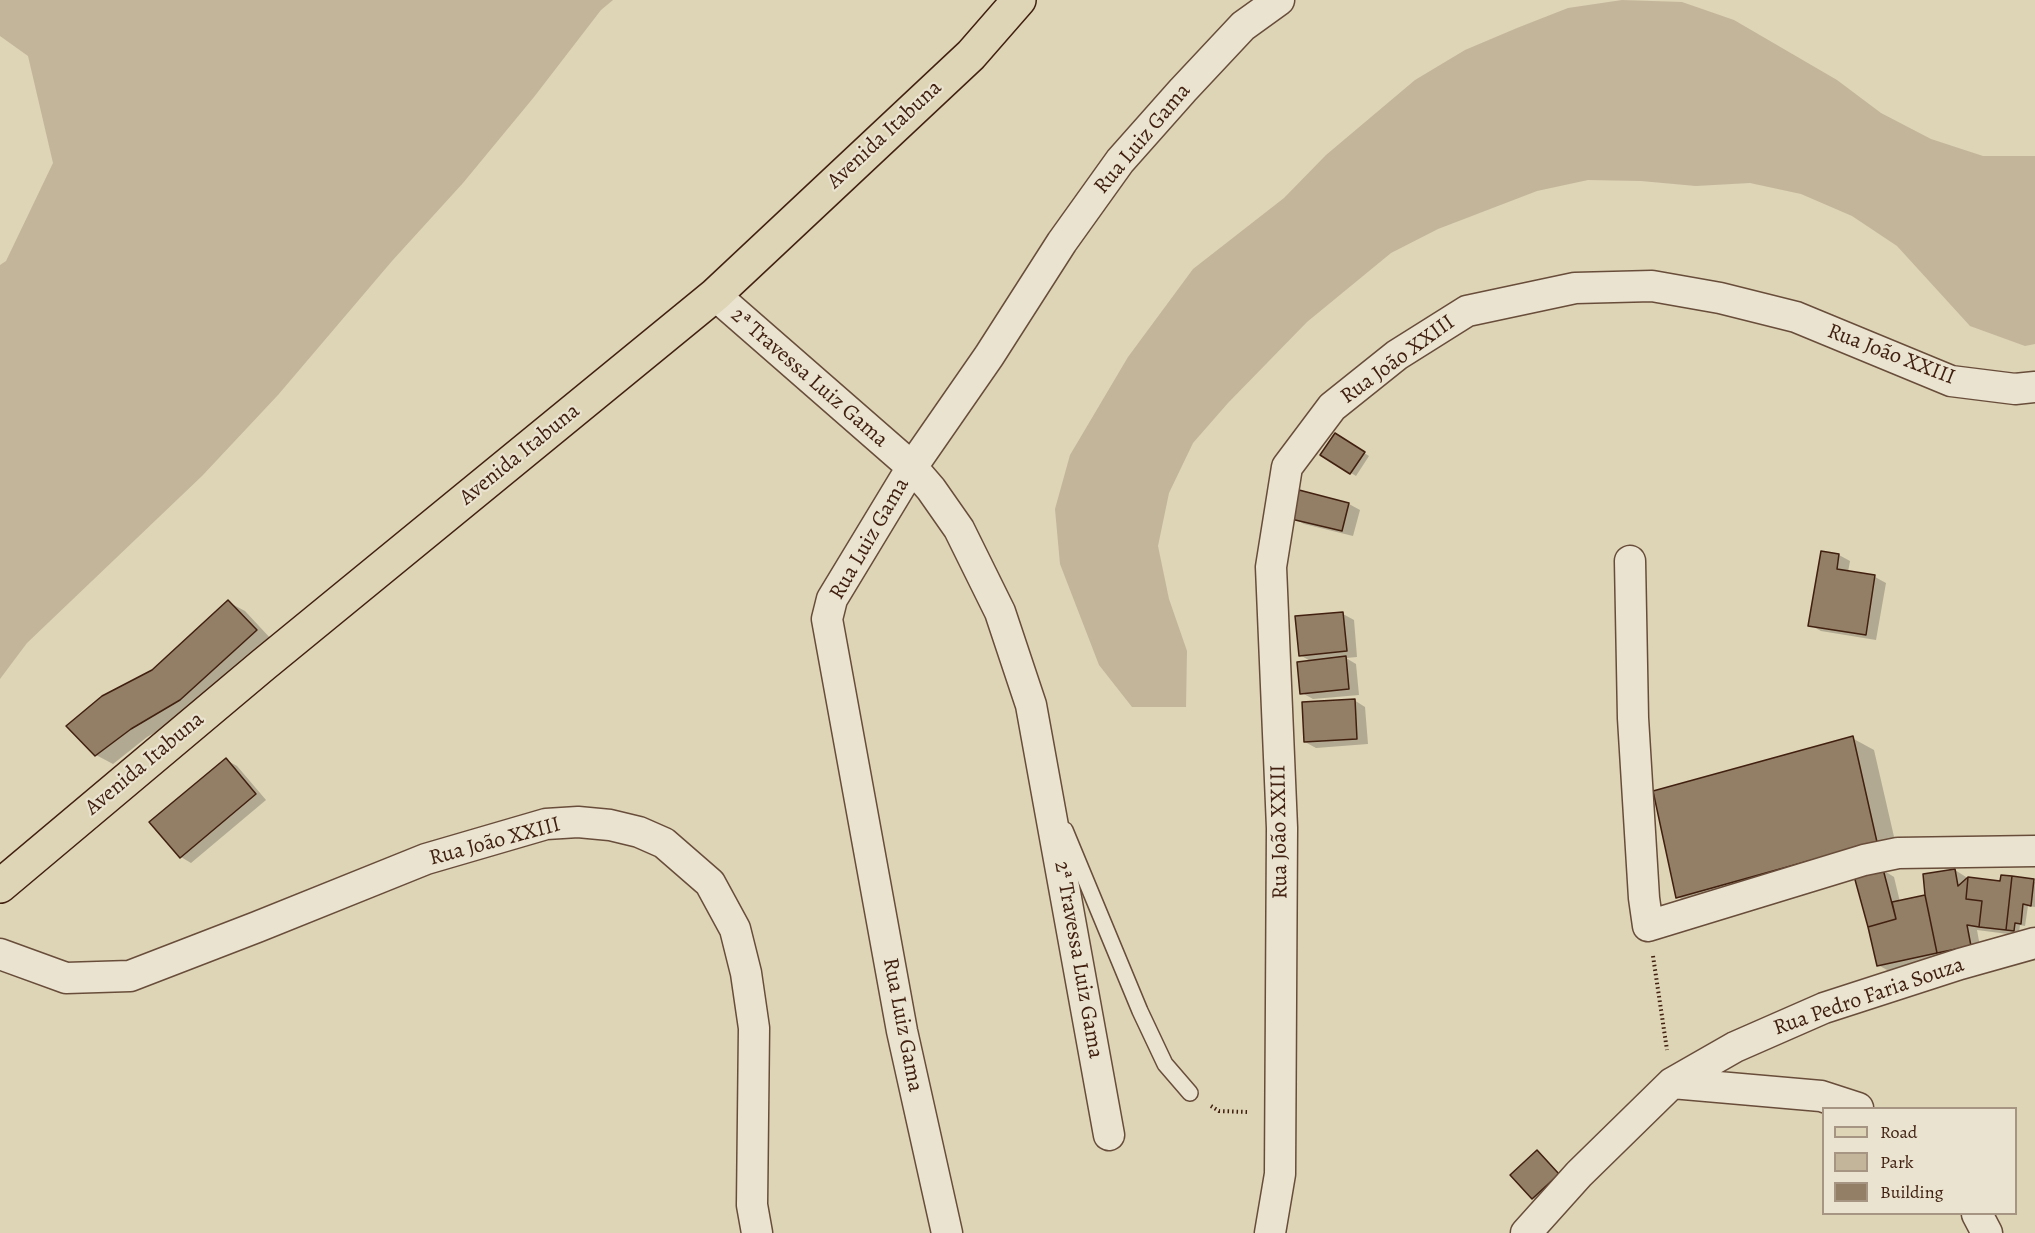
<!DOCTYPE html>
<meta charset="utf-8">
<style>
body{margin:0}
#map{position:relative;width:2035px;height:1233px;overflow:hidden;background:#ded4b6;font-family:Alegreya,serif}
canvas{display:block}
.legend{position:absolute;left:1822px;top:1107px;width:195px;height:108px;box-sizing:border-box;background:#eae3d0;border:2px solid #a69583;margin:0;padding:8px 10px;list-style:none;font-size:18px;color:#412010}
.legend li{display:flex;align-items:center;gap:12px;height:30px}
.legend b{width:30px;border:2px solid #a69583}
</style>
<div id="map">
<canvas width="2035" height="1233"></canvas>
<ul class="legend">
<li><b style="height:8px;background:#ded4b6"></b>Road</li>
<li><b style="height:16px;background:#c3b59a"></b>Park</li>
<li><b style="height:16px;background:#937e66"></b>Building</li>
</ul>
</div>
<script>
const context = document.querySelector('canvas').getContext('2d');
context.lineJoin = 'round';
function fill(path, color) {
  context.fillStyle = color;
  context.fill(path, 'evenodd');
}
function trace(path, color, width, dash) {
  context.strokeStyle = color;
  context.lineWidth = width;
  context.lineCap = dash ? 'butt' : 'round';
  context.setLineDash(dash || []);
  context.stroke(path);
}
function drawText(font, color, halo, rows, align = 'center') {
  context.font = font + ' Alegreya,serif';
  context.lineWidth = 4.5;
  context.setLineDash([]);
  context.textBaseline = 'middle';
  context.strokeStyle = halo;
  context.fillStyle = color;
  for (const [text, x, y, turn = 0] of rows) {
    context.save();
    context.translate(x, y);
    context.rotate((+turn || 0) * Math.PI / 180);
    context.textAlign = isNaN(turn) ? turn : align;
    if (halo) context.strokeText(text, 0, 0);
    context.fillText(text, 0, 0);
    context.restore();
  }
}
const green = new Path2D(`
 M0 0H613L601 10 534 97 463 183 392 261 278 395 202 476 27 643 0 679V265L6 261 53 163 28 56 0 36Z
 M1622 0 1682 2 1734 20 1837 80 1881 113 1931 139 1983 156H2035V344L2025 346 1970 326 1897 246 1852 216 1801 194 1750 183 1696 186 1641 181 1588 180 1537 191 1438 229 1391 253 1307 322 1228 403 1193 443 1169 493 1158 546 1169 599 1187 651 1186 707H1132L1099 665 1060 564 1055 509 1070 455 1128 357 1193 269 1284 198 1326 155 1415 80 1465 50 1517 28 1568 8Z`);
const shadow = new Path2D(`
 M1336 435 1369 456 1356 476 1322 455Z
 M1300 491 1349 504 1360 510 1353 536 1304 524 1293 518Z
 M1839 555 1850 561 1848 572 1875 577 1886 583 1876 640 1821 631 1810 625Z
 M228 602 245 611 272 640 197 709 147 737 113 764 96 755 153 672Z
 M1343 614 1354 620 1357 657 1346 658 1356 664 1359 695 1313 699 1302 693 1312 662 1300 655Z
 M1354 700 1365 707 1368 744 1316 748 1305 742Z
 M1852 738 1874 750 1898 854 1699 909 1678 897Z
 M226 760 237 766 266 800 191 863 181 857Z
 M1883 870 1894 877 1900 902 1926 896 1955 870 1966 877 1967 881 2002 882 2033 881 2035 882V907L2028 906 2025 926 2020 925 2019 933 2016 935 1977 930 1981 952 1889 971 1878 965Z
 M1537 1152 1542 1155 1563 1178 1538 1201 1533 1198Z`);
const building = new Path2D(`
 M1335 433 1365 452 1350 474 1320 455Z
 M1299 490 1349 503 1342 531 1291 519Z
 M1821 551 1839 554 1837 569 1875 575 1866 635 1808 626Z
 M228 600 257 630 180 700 131 729 95 756 66 726 102 696 152 670Z
 M1343 612 1347 651 1299 656 1295 616Z
 M1346 656 1349 689 1300 694 1297 662Z
 M1355 699 1357 739 1304 742 1302 702Z
 M1853 736 1877 842 1676 898 1653 791Z
 M226 758 256 794 180 858 149 822Z
 M1883 869 1896 919 1868 927 1854 876Z
 M1955 869 1958 886 1968 877 1966 899 1982 901 1979 927 1967 925 1971 946 1937 953 1925 895 1923 874Z
 M2001 875 2012 876 2006 930 1979 927 1982 901 1966 899 1968 877 2000 881Z
 M2012 876 2034 879 2031 906 2023 904 2021 924 2015 923 2014 931 2006 930Z
 M1925 895 1937 953 1877 966 1868 927 1896 919 1892 902Z
 M1537 1150 1559 1174 1532 1199 1510 1175Z`);
const path = new Path2D(`
 M1653 956 1667 1050
 M1211 1106 1219 1111 1247 1112`);
const service = new Path2D(`
 M1065 830 1140 1011 1165 1064 1190 1093`);
const minor = new Path2D(`
 M715 295 912 467 931 489 959 529 1000 612 1031 705 1109 1135
 M1630 561 1633 718 1644 898 1648 926 1864 860 1898 853 2035 851
 M0 954 66 978 130 976 257 927 426 859 546 824 578 822 610 825 639 832 664 843 710 883 735 929 746 973 754 1028 752 1205 757 1233
 M1672 1083 1821 1096 1858 1108
 M1977 1214 1987 1233
 M947 1233 902 1031 827 619 832 599 912 467 989 356 1062 242 1120 161 1183 90 1243 26 1279 0
 M1270 1233 1280 1174 1282 828 1271 567 1287 467 1332 407 1397 355 1467 311 1575 288 1652 286 1720 298 1796 317 1951 381 2015 389 2035 387
 M1526 1233 1579 1174 1672 1083 1735 1047 1824 1008 1960 964 2035 943`);
const primary = new Path2D(`
 M0 886 263 665 715 295 971 55 1019 0`);
const streetNames = [
 ["Avenida Itabuna",885,135,-43],
 ["Rua Luiz Gama",1143,139,-50],
 ["Rua João XXIII",1891,355,21],
 ["Rua João XXIII",1398,360,-36],
 ["2ª Travessa Luiz Gama",809,378,41],
 ["Avenida Itabuna",520,455,-39],
 ["Rua Luiz Gama",870,539,-60],
 ["Avenida Itabuna",145,764,-40],
 ["Rua João XXIII",1280,832,-91],
 ["Rua João XXIII",495,842,-15],
 ["2ª Travessa Luiz Gama",1078,960,80],
 ["Rua Pedro Faria Souza",1869,997,-19],
 ["Rua Luiz Gama",902,1025,79]
];
fill(green, '#c3b59a');
fill(shadow, '#0003');
fill(building, '#937e66');
trace(building, '#412010', 1.5);
trace(service, '#684d3a', 18);
trace(minor, '#684d3a', 33);
trace(primary, '#412010', 36);
trace(path, '#412010', 4, [1.5, 3]);
trace(service, '#eae3d0', 15);
trace(minor, '#eae3d0', 30);
trace(primary, '#ded4b6', 33);
drawText('22px', '#412010', '#eae3d0', streetNames);
</script>
